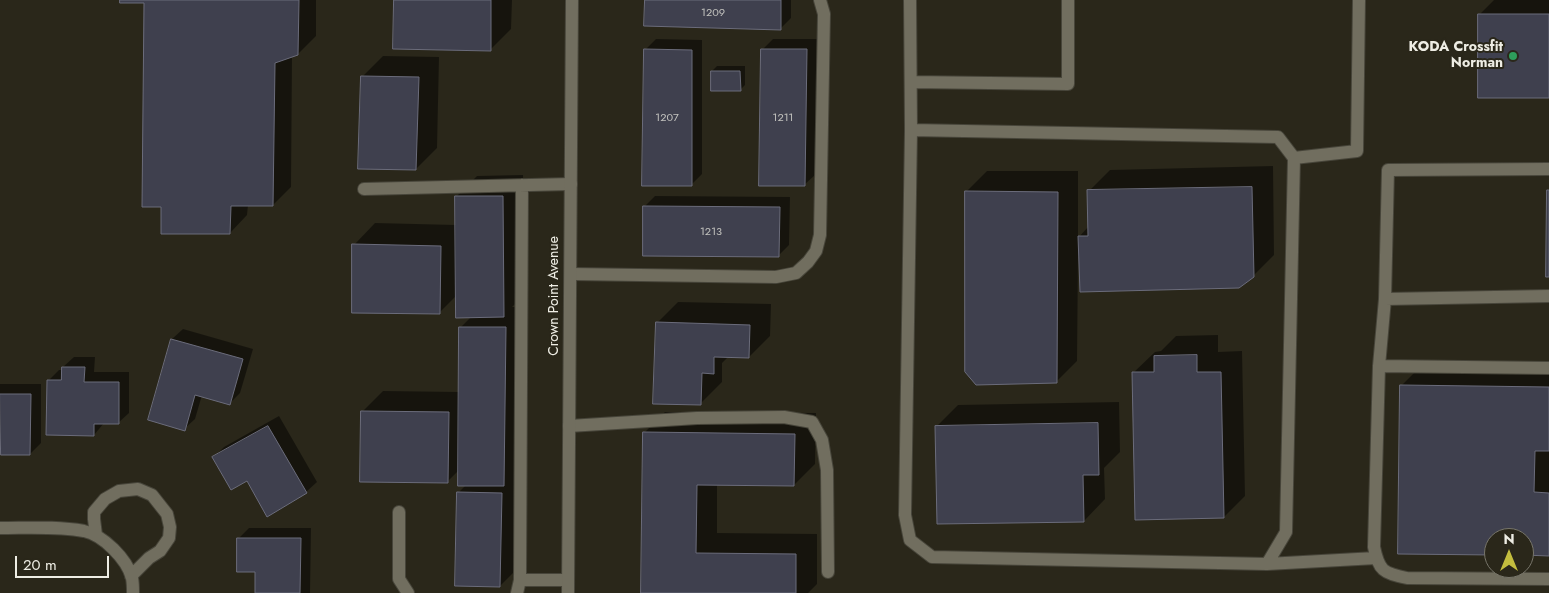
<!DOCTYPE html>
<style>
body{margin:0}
#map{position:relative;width:1549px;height:593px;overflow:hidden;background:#2a271a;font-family:Jost,sans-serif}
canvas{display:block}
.north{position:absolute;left:1484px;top:528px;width:50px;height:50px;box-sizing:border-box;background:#2a271a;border:1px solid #78766b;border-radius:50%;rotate:0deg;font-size:14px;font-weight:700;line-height:20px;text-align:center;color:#eeede4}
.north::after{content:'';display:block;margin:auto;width:18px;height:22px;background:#c3bd3e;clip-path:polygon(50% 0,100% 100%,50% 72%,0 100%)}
.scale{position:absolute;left:15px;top:556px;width:94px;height:22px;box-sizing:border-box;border:2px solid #eeede4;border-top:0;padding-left:6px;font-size:15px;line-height:18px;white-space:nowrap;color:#eeede4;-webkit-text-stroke:4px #2a271a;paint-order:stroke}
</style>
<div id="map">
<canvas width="1549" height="593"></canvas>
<div class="north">N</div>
<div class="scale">20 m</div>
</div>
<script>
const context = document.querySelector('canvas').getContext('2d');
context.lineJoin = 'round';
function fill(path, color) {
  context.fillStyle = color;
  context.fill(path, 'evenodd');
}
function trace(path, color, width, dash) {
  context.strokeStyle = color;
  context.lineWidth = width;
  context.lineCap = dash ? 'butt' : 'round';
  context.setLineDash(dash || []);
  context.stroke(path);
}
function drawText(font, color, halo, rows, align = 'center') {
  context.font = font + ' Jost,sans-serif';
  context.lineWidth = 4;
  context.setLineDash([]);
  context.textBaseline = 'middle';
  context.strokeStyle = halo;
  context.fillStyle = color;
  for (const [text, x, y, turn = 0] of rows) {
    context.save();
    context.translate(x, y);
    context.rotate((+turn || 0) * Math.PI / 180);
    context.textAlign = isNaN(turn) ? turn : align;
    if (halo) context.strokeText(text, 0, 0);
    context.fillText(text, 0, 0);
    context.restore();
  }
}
const shadow = new Path2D(`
 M121 0H316V36L298 54 292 56 291 187 273 205H248L247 215 230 233 163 206 146 2Z
 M395 0H512L511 29 490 50Z
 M646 0H791V18L780 29Z
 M1494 0H1549V97L1479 15Z
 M656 39 702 40V174L691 185 645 50Z
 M773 39H817L815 175 804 185 762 50Z
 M383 56 439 57 437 148 416 169 362 77Z
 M717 66H745V85L740 90 712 71Z
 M1273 166 1274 255 1253 276 1078 257 1077 361 1056 382 966 192 987 171H1078V238L1089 226V191L1110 170Z
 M523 175 525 294 512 307H527L521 565 500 586 458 493 467 484 459 470 447 482 362 412 383 391 460 392V328L472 316 457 295 440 312 354 245 375 223 456 225V197L477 176Z
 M655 196 790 197 789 245 779 255 644 207Z
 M678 302 771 304 770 336 749 357 729 356 722 363V382L701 403 657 323Z
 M183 329 253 349 240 393 230 403 202 395 195 419 184 429 150 419 172 339Z
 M1218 335V352L1242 351 1245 496 1224 517 1133 373 1155 352 1161 351 1176 336Z
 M74 357H95L94 372H129V413L118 423H104L94 435 48 381 59 370H63V367Z
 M1416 371 1549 372V554H1524V538H1494V554L1401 386Z
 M0 384H41V443L30 454H2L0 446Z
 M1119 402 1120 452 1104 468 1105 499 1084 521 937 426 958 405Z
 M665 412 816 413 815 464 794 485 717 484V533L817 534V584L808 593H642L644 433Z
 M279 416 317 482 306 492 213 458 224 447Z
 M249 528H311L310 593H257V571L239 538Z`);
const building = new Path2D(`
 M120 0H299L298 55 275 63 273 206H231L230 234H161V207H142L144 3H120Z
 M394 0H491V51L393 49Z
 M645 0H781V30L644 26Z
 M1478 14H1549V98H1478Z
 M644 49 692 50V186H642Z
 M761 49H807L805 186H759Z
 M711 71H740L741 91H711Z
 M361 76 419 77 416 170 358 169Z
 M1252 187 1254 277 1239 288 1080 292 1078 236H1088L1087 190Z
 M1547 190H1549V277H1546Z
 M965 191 1058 192 1057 383 976 385 965 372Z
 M455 196H503L504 317 456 318Z
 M643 206 780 207 779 257 643 256Z
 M352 244 441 246 440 314 352 313Z
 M656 322 750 325 749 358 714 357V374L702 373 701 405 653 404Z
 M459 327H506L504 486H458Z
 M171 339 243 359 230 405 195 395 185 431 148 420Z
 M1197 355V372H1221L1224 518 1135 520 1132 372H1154V356Z
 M62 367H85L84 382H119V424H94V436L46 435 47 380H61Z
 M1400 385 1549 387V451H1535L1534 492 1549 493V556L1524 555V538H1494V555L1398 554Z
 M0 394H31L30 455H1Z
 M361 411 449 412 448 483 360 482Z
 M1098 423 1099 475H1083L1084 522 937 524 935 426Z
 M268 426 307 493 267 517 247 481 231 490 212 457Z
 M643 432 795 434 794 486 697 485 696 553 796 554V593H641Z
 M457 492 502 493 500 587 455 586Z
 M237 538H301L300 593H255V572H237Z`);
const service = new Path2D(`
 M910 0 911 130 905 515 910 540 932 557 1267 564 1286 532 1294 158 1278 137 911 130
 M911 82 1068 84V0
 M1294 158 1357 151 1359 0
 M1549 169 1388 170 1385 299 1549 296
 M364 189 571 184
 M571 274 776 277 796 273 808 262 816 251 820 235 824 14 820 0
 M1385 299 1379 366 1374 547C1379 571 1383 573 1407 578L1549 579
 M1379 366 1549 368
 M569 426 697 418 784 417 812 422 822 440 827 470 828 572
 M399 512V579L408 593
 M1267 564 1376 558
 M520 580H568
 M517 593 520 580 522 185`);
const minor = new Path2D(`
 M0 528C28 528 57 526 84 531 103 535 127 559 132 578 133 583 133 588 133 593
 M96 535 94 519V512L105 499 119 491 138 489 152 495 167 514 170 527 169 538 160 551 149 558 131 576
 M568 593 572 0`);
const markers = [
 [1513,56,5,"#2e9e5b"]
];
const numberNames = [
 ["1209",713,13],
 ["1207",667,118],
 ["1211",783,118],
 ["1213",711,232]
];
const poiNames = [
 ["KODA Crossfit",1503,48],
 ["Norman",1503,64]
];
const streetNames = [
 ["Crown Point Avenue",555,296,-90]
];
fill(shadow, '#0007');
fill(building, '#3f404e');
trace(building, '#6b6c7b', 1);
trace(service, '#47453a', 14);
trace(minor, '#47453a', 14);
trace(service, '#716e5f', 12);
trace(minor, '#716e5f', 12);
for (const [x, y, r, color] of markers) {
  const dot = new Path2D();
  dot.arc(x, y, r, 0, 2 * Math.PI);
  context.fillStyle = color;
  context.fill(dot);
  trace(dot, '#2a271a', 2);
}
drawText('11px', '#c2c2be', null, numberNames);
drawText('bold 14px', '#eeede4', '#2a271a', poiNames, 'right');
drawText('14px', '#eeede4', '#2a271a', streetNames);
</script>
